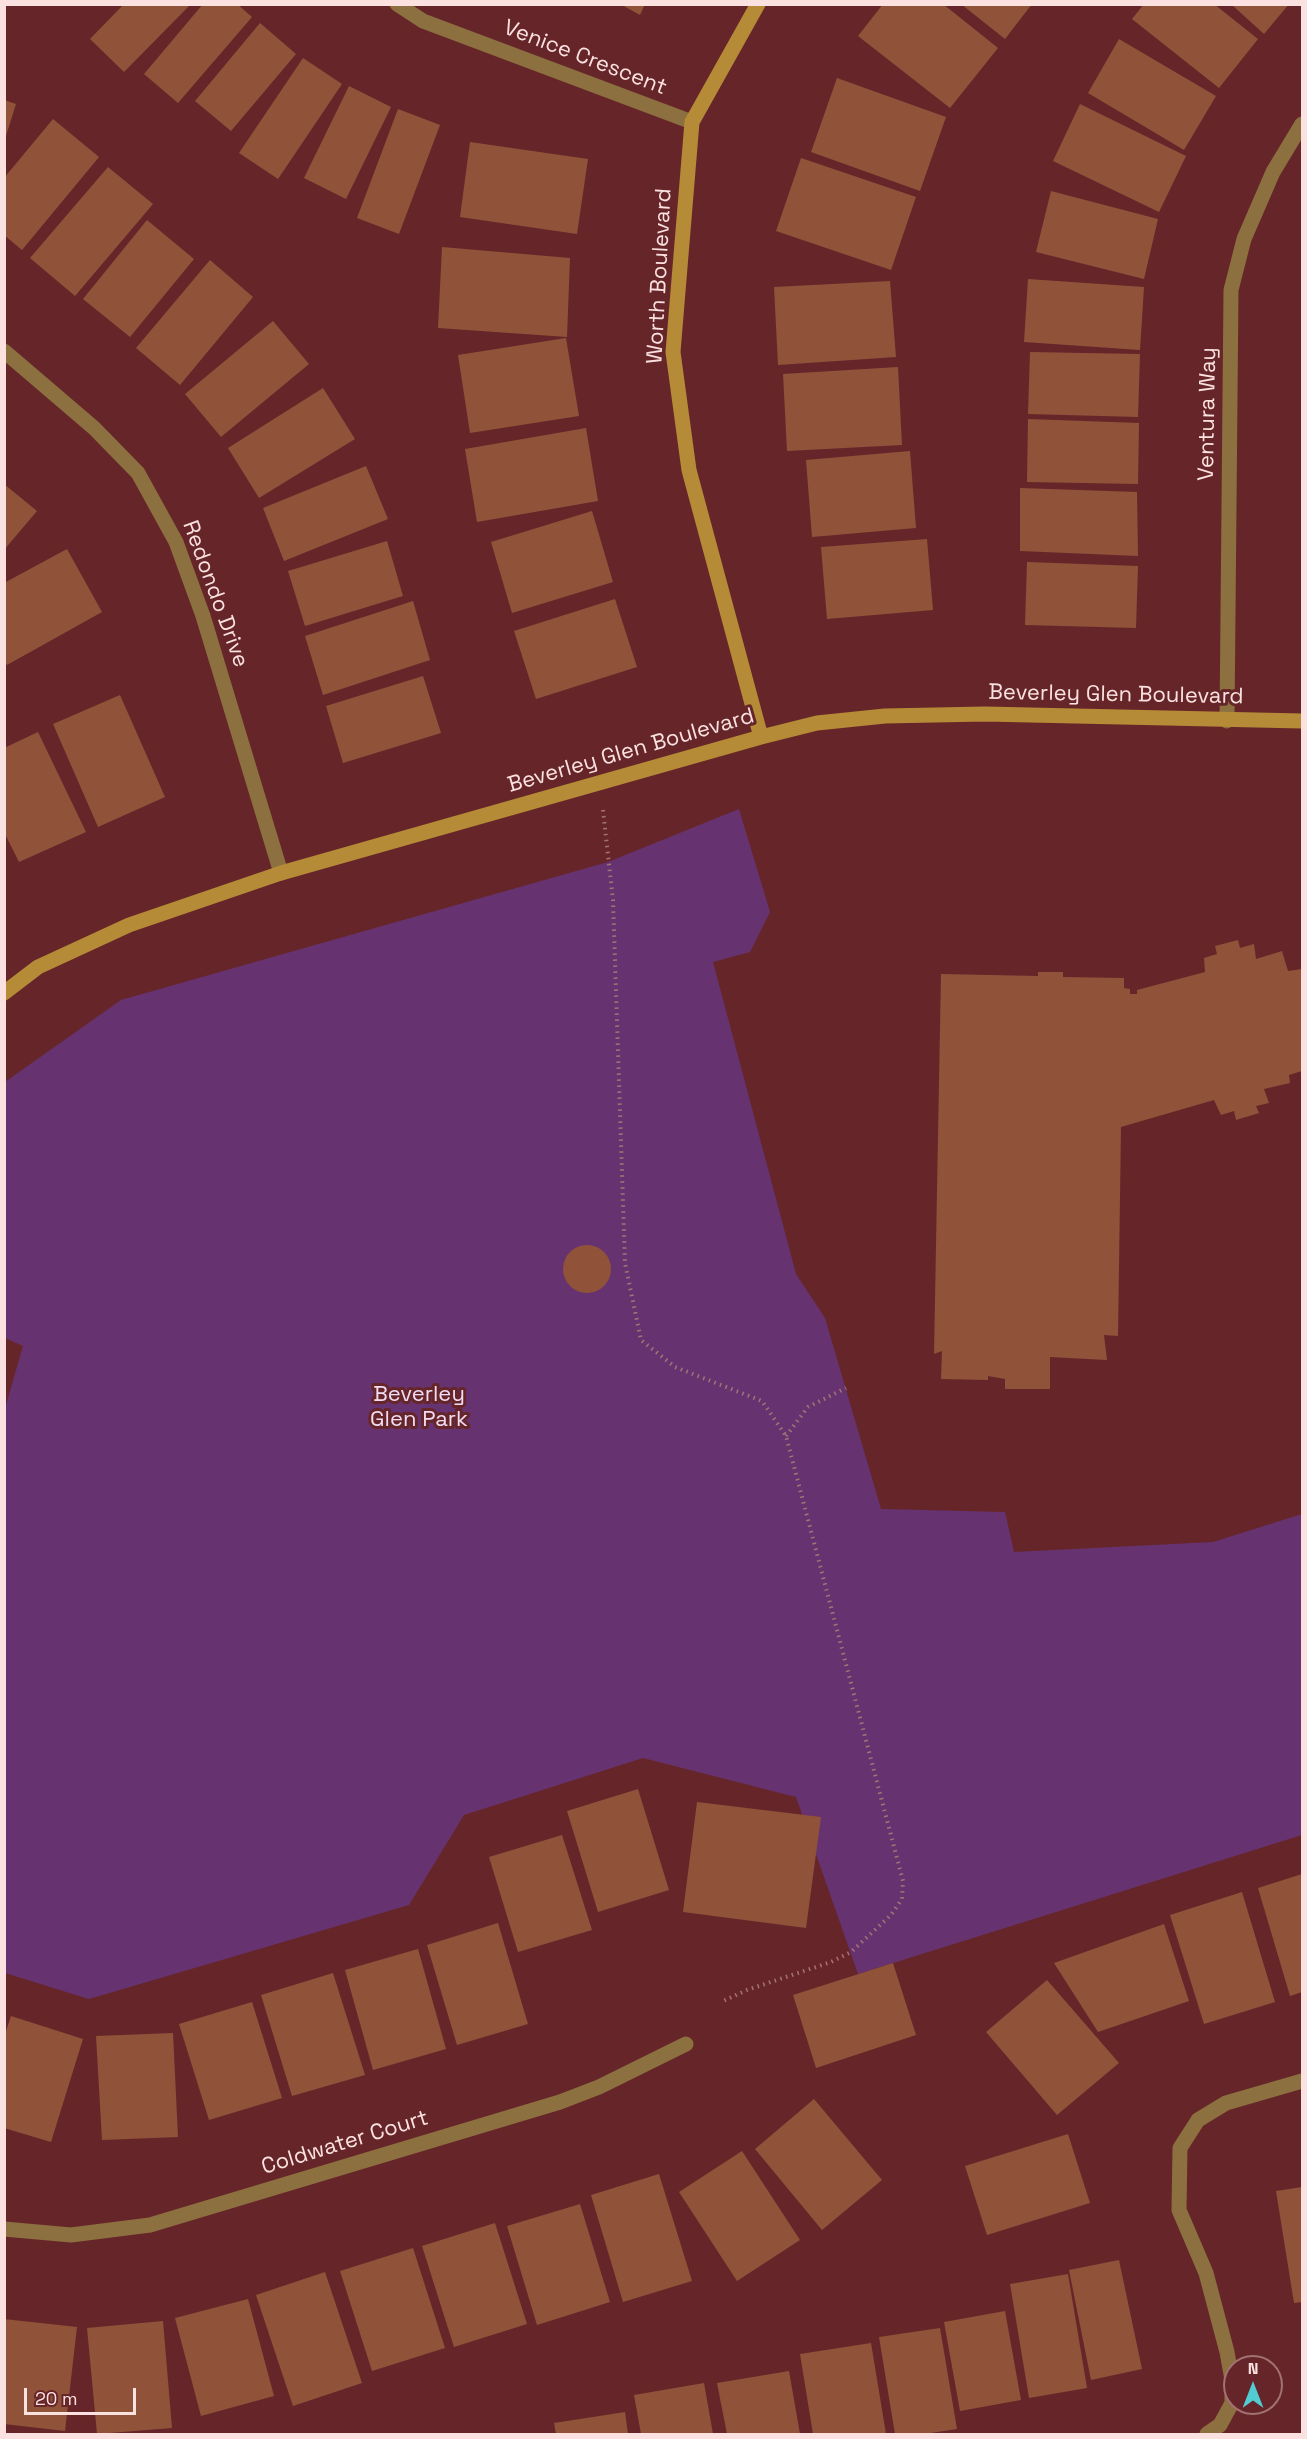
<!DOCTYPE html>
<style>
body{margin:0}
#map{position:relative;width:1307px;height:2439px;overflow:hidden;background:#662629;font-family:"Space Grotesk",sans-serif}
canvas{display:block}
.frame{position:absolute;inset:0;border:6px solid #fbe2e1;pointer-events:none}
.north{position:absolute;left:1223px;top:2355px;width:60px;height:60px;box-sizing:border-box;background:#662629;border:2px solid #a27173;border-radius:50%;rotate:0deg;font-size:16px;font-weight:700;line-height:24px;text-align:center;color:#fbe2e1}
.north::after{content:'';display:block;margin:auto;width:21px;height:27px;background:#51ccd3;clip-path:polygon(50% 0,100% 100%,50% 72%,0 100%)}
.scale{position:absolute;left:24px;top:2388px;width:112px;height:27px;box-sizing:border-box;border:3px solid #fbe2e1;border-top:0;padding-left:8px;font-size:18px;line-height:21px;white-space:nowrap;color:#fbe2e1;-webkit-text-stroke:4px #662629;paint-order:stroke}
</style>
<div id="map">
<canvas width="1307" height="2439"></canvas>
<div class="frame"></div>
<div class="north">N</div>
<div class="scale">20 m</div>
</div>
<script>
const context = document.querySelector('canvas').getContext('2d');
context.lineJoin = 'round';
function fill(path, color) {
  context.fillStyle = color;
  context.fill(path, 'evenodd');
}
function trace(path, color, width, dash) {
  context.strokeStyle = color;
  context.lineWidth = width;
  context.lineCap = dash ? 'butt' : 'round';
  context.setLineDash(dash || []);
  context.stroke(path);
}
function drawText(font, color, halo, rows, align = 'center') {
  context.font = font + ' "Space Grotesk",sans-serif';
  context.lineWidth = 6;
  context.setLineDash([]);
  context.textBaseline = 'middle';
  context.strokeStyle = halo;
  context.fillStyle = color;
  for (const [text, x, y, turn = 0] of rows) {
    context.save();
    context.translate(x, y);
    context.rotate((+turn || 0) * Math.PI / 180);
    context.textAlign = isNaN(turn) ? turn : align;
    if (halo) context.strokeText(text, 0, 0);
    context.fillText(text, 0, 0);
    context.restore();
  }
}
const green = new Path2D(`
 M739 809 770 912 750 952 713 962 796 1274 825 1318 881 1509 1005 1512 1014 1552 1213 1542 1302 1514V1835L858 1974 796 1797 643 1758 464 1815 409 1905 89 1999 5 1973 4 1412 23 1346 5 1338V1082L121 1000 608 862Z`);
const building = new Path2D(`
 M124 4H191L124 72 90 39Z
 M203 4H237L252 17 178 103 144 74Z
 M620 4H645L640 15Z
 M883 4H943L998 48 950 108 858 36Z
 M961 4H1032L1005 39Z
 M1144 4H1214L1258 39 1219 88 1132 19Z
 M1231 4H1289L1264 34Z
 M260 23 296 54 231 131 195 101Z
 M1119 39 1216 96 1184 150 1088 93Z
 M303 58 342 84 278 179 239 153Z
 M837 78 946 117 920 191 811 152Z
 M349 86 391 107 346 199 304 178Z
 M4 100 16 104 5 139H4Z
 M1080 104 1186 156 1159 212 1053 161Z
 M398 109 440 125 399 234 357 218Z
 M53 119 99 157 22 250 4 235V178Z
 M470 142 588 159 577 234 460 217Z
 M801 158 916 197 891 270 776 231Z
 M108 167 153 204 75 296 30 258Z
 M1051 191 1158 219 1144 279 1036 252Z
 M147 220 194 259 130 337 83 299Z
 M442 247 570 258 567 337 438 328Z
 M210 260 253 297 180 385 136 348Z
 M1028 279 1144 287 1140 350 1024 342Z
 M890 281 896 357 778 365 774 287Z
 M273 321 309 364 221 437 185 394Z
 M566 338 579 416 470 433 458 355Z
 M1030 352 1140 354 1138 417 1028 414Z
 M898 367 902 445 787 451 783 374Z
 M323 388 355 439 259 498 228 448Z
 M1028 419 1139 423 1138 484 1027 482Z
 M586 428 598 501 477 522 465 449Z
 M910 451 916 528 812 537 806 460Z
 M366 466 388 519 284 561 263 508Z
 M4 484 37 511 4 550Z
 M1020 488 1137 492 1138 556 1020 551Z
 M592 511 613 582 512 613 491 542Z
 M927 539 933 610 827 619 821 547Z
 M387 541 403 596 305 626 288 571Z
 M67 549 102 612 7 665 4 661V583Z
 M1027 562 1138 566 1136 628 1025 625Z
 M615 599 637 667 536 699 514 631Z
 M413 601 430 660 323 695 305 636Z
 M423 676 441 733 343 763 326 706Z
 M120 695 165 797 98 827 53 724Z
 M38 732 86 832 19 862 4 832V748Z
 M1238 940 1240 948 1254 944 1256 959 1282 951 1288 971 1302 969V1071L1289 1075 1290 1083 1264 1089 1269 1103 1256 1106 1259 1113 1236 1120 1234 1111 1221 1115 1214 1100 1121 1127 1118 1336 1104 1335 1107 1360 1050 1357V1389H1005V1379L988 1376V1380L941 1379 942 1351 934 1354 941 974 1038 976V972H1063V977L1124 978V988L1130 989V994H1137V990L1205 972 1204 958 1217 954 1215 946Z
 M563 1269a24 24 0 1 1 48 0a24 24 0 1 1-48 0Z
 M638 1789 669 1890 598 1912 567 1811Z
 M697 1802 821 1817 806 1928 683 1912Z
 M562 1835 592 1930 518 1952 489 1857Z
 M1302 1874V1992L1290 1996 1258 1888Z
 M1242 1892 1275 2002 1204 2024 1170 1915Z
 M498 1923 528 2024 457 2045 427 1945Z
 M1164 1924 1189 2001 1098 2032 1054 1963Z
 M418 1949 446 2049 373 2070 345 1970Z
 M893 1963 916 2035 816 2068 793 1995Z
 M333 1973 365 2075 292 2096 261 1995Z
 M1047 1980 1119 2063 1057 2115 986 2032Z
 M252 2002 282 2098 209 2120 179 2024Z
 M11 2016 83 2039 51 2142 4 2128V2037Z
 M173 2033 178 2137 102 2140 96 2036Z
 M814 2099 882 2180 822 2230 755 2149Z
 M1068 2134 1090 2203 987 2235 965 2166Z
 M742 2151 800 2240 737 2281 679 2192Z
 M659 2174 692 2281 623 2302 591 2195Z
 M1302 2187V2302L1294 2303 1276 2191Z
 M580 2204 610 2302 537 2325 507 2226Z
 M495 2223 527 2324 454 2347 422 2246Z
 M413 2248 445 2348 372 2371 340 2271Z
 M1119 2260 1142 2369 1091 2380 1069 2270Z
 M325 2272 362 2383 293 2406 256 2295Z
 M1068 2274 1087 2388 1029 2398 1010 2284Z
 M248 2299 274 2396 201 2416 175 2318Z
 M1005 2311 1021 2400 960 2411 944 2322Z
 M4 2319 77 2327 65 2431 4 2424Z
 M163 2321 172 2428 97 2434 87 2328Z
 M940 2328 957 2429 924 2434H895L879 2337Z
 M871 2343 886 2434H813L800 2354Z
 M789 2371 800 2434H727L717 2383Z
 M704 2383 713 2434H641L634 2395Z
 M625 2412 628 2434H556L554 2423Z`);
const path = new Path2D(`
 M603 810 613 900 625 1263 641 1340 675 1367 762 1401 786 1436 903 1881 902 1899 891 1915 851 1952 831 1962 747 1990 721 2002
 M786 1436 808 1407 846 1388`);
const street = new Path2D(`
 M397 4 423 21 692 122
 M4 351 94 428 138 473 176 542 203 616 281 873
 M1227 721 1231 290 1244 239 1273 172 1302 124
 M4 2229 71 2235 150 2225 560 2102 599 2087 686 2044
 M1207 2434 1220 2425 1232 2403V2380L1227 2352 1206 2273 1179 2210 1180 2148 1198 2120 1226 2103 1302 2081`);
const secondary = new Path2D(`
 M758 4 692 122 673 352 689 470 761 737
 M4 993 38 967 129 925 281 873 761 737 817 723 885 716 985 714 1302 721`);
const streetNames = [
 ["Venice Crescent",585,58,21],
 ["Worth Boulevard",660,276,-87],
 ["Ventura Way",1208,414,-89],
 ["Redondo Drive",215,594,70],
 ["Beverley Glen Boulevard",1116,695,1],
 ["Beverley Glen Boulevard",631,751,-16],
 ["Coldwater Court",345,2143,-17]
];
const parkNames = [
 ["Beverley",419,1395],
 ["Glen Park",419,1420]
];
fill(green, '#663370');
fill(building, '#91523a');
trace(path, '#a47475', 4, [1.5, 4.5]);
trace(street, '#8c7040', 15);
trace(secondary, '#b68b37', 15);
drawText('22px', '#fbe2e1', '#662629', streetNames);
drawText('22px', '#f1dcf5', '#662629', parkNames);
</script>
